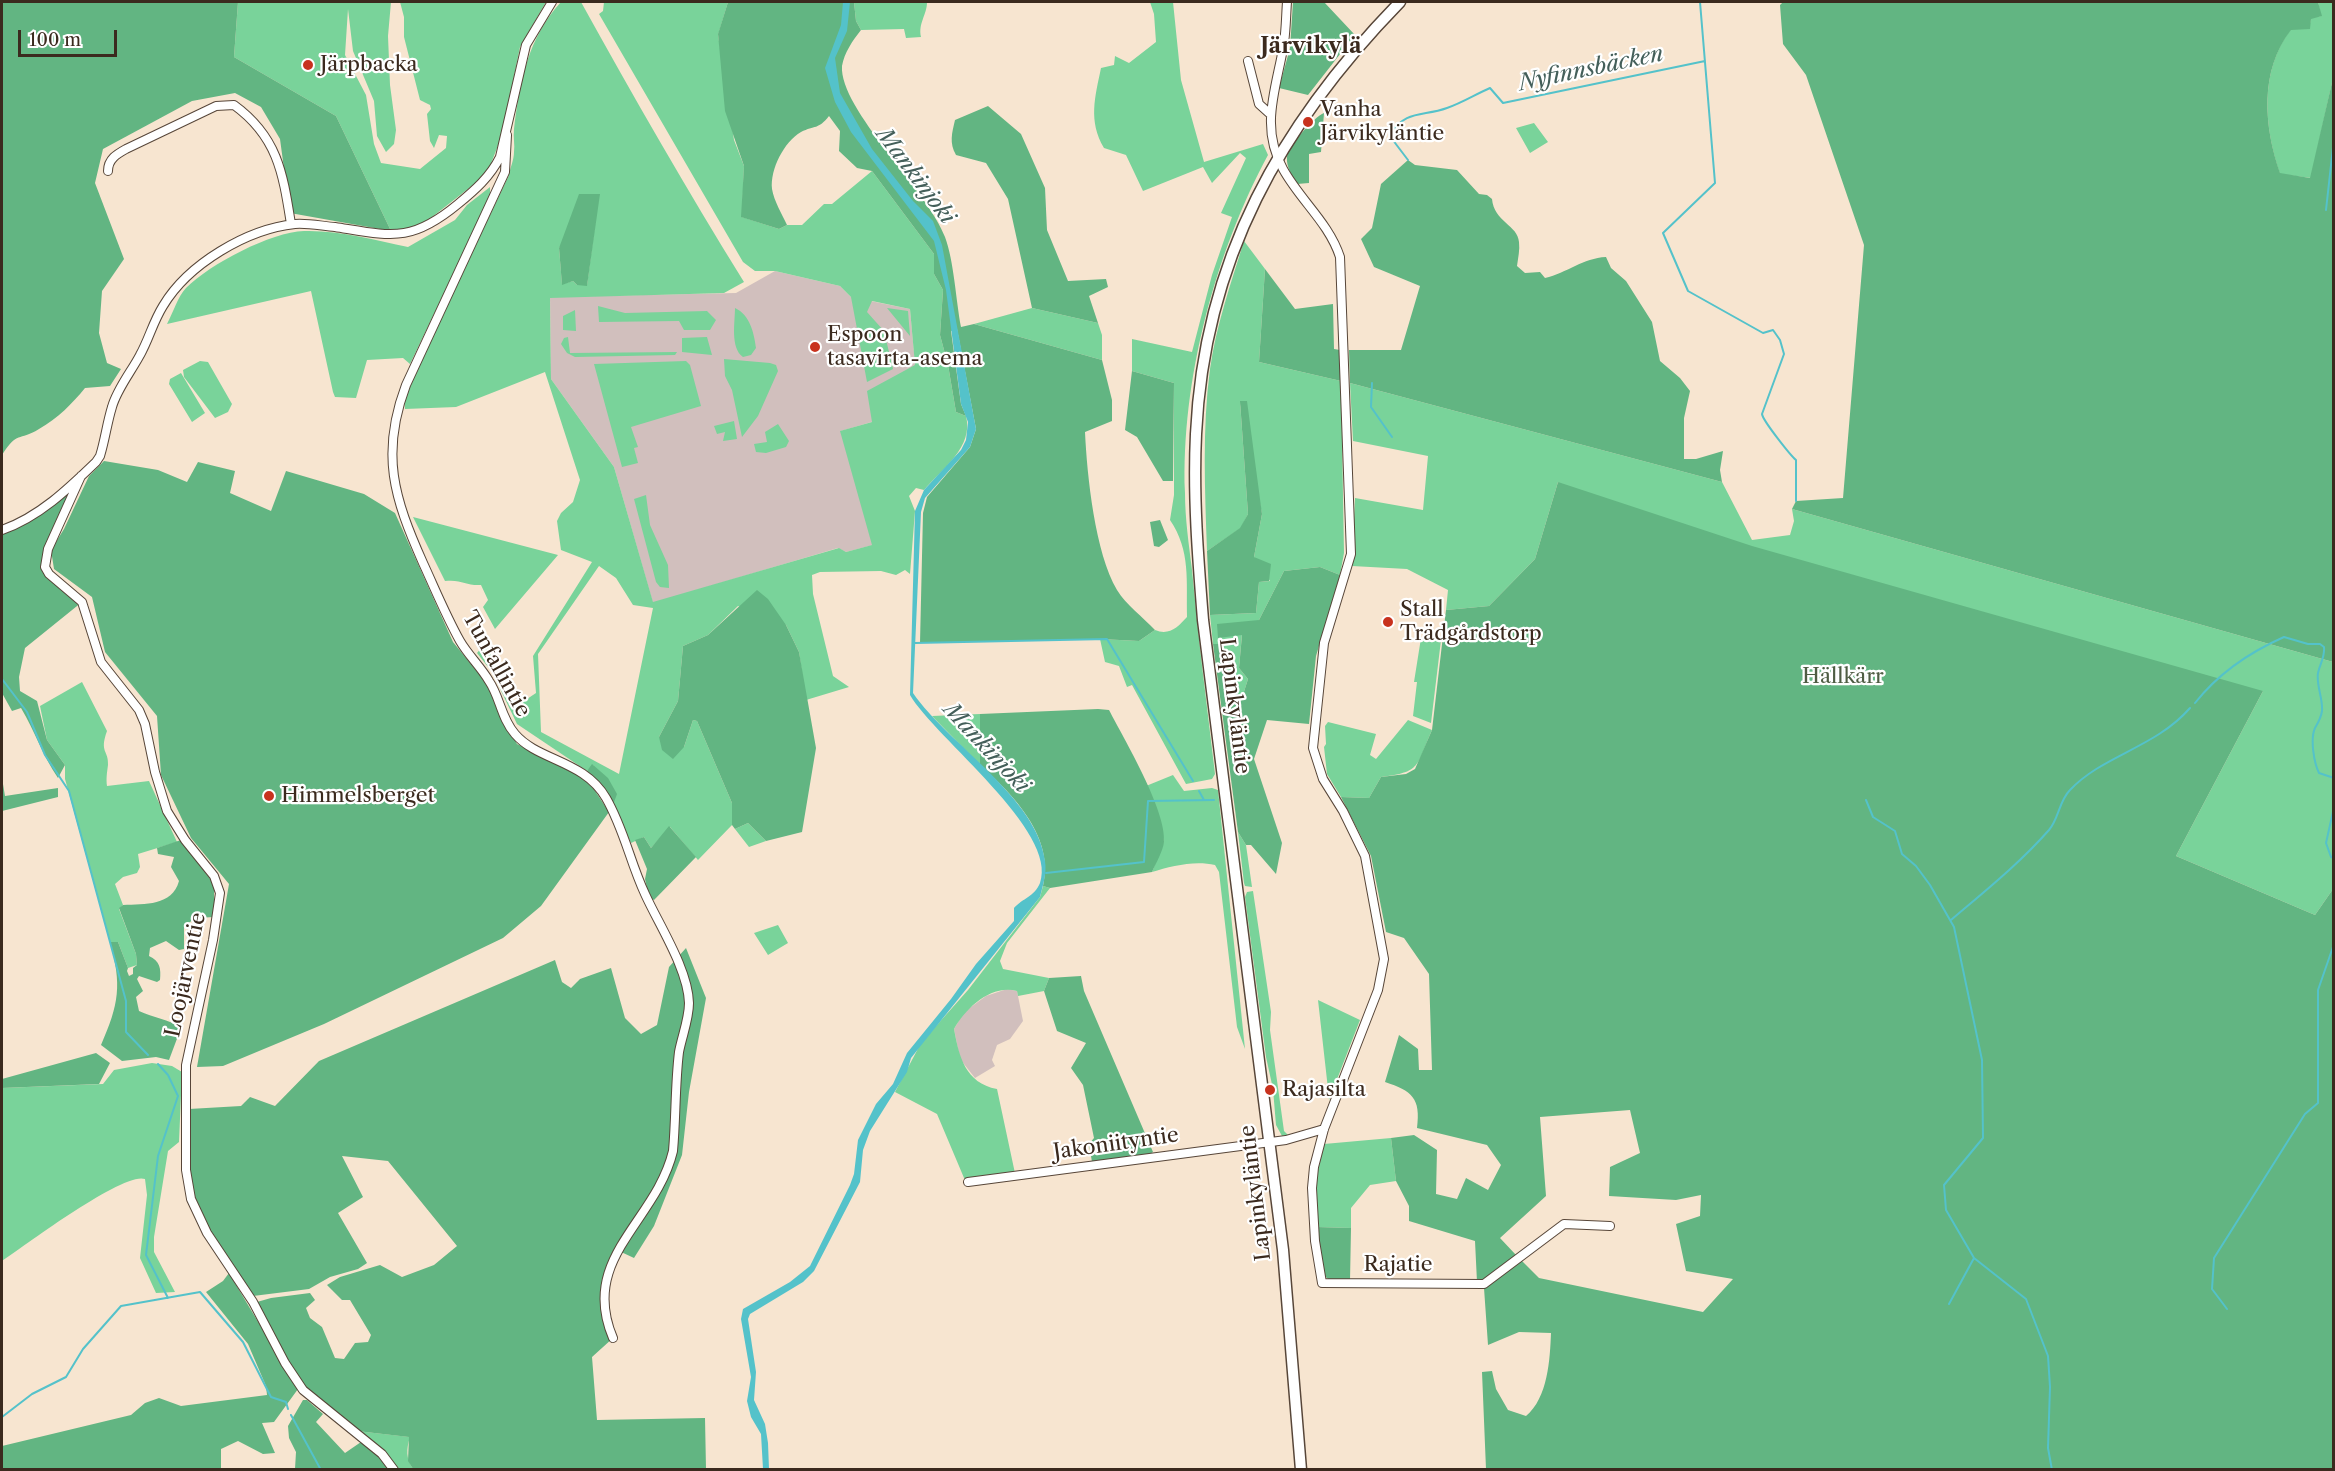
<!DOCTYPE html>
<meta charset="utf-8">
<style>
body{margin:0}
#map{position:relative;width:2335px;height:1471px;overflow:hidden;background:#f7e5d0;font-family:"Libre Caslon Text",serif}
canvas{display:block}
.frame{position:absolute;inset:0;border:3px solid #3b2a1e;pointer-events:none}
.scale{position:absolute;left:18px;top:30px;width:99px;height:27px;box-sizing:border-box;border:3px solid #3b2a1e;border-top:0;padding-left:8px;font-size:18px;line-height:21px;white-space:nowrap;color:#3b2a1e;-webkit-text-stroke:4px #fff;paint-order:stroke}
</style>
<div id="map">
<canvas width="2335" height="1471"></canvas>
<div class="frame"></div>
<div class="scale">100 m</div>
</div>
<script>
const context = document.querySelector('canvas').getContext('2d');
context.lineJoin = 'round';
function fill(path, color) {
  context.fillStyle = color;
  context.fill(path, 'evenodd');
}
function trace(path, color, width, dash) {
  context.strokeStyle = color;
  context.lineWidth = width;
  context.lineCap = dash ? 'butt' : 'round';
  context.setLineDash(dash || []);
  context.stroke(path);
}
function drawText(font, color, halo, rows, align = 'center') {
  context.font = font + ' "Libre Caslon Text",serif';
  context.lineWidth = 4.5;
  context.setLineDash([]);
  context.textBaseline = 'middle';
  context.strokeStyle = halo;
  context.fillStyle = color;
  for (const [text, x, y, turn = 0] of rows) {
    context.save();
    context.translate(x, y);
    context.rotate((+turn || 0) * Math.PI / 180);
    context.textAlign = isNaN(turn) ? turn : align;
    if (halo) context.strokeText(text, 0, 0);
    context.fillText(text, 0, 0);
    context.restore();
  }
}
const industrial = new Path2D(`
 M775 271 840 286 851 297 910 309 919 408 841 431 873 545 846 552 838 548 653 603 614 467 551 379 550 297 736 293Z
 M1007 989 1017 991 1023 1021 1010 1039 997 1045 992 1060 995 1066 975 1078 960 1059 954 1029 964 1012 986 996Z`);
const green = new Path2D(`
 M238 2H391L388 36 390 85 396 130 394 144 386 152 377 136 374 101 353 51 348 9 345 55 366 95 374 144 381 163 420 169 446 148 447 136 439 135 434 148 430 141 427 114 431 109 430 105 420 100 404 37V17L400 2H546L520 47 502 135 487 174 427 221 416 227 391 231 336 116 234 57Z
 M561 2H581C633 96 687 190 744 282L724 293 550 298 551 379 614 467 653 602 839 548 846 552 872 545 840 431 872 422 867 391 915 365 910 309 872 301 867 312 884 331 893 369 867 382 851 297 840 286 775 271H755L743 262 599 14 603 11 604 2H728L718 35 734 140 744 166 742 217 779 229 787 225H802L824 204H832L872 171 934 254V274L943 290 940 335 948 365 956 412 966 416C974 447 942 469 924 490L916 488 909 496 915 511 910 574 905 570 896 575 881 571 820 572 812 575 813 594 833 676 849 687 806 700 799 652 786 625 738 606 708 635 683 646 678 701 659 737 684 747 693 720 697 721 732 803V825L698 860 670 827 651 848 644 837 631 843 593 765 587 771 517 724 492 672 477 653 488 640V648L512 702 518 705 536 693 533 656 592 562 561 550 557 521 561 513 573 502 580 480 545 372 456 407 405 409 404 399 408 388 509 175C510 168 514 160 514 152 515 145 513 137 514 129 520 81 528 38 561 2ZM599 194 587 285H577L573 281 562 284 559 248ZM599 566 616 578 633 605 653 608 619 774 541 732 538 654Z
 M854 2H927C927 15 918 23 921 37L906 38 904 29 861 30 856 21Z
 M1150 2H1173L1181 80 1204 162 1263 144 1268 155C1215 253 1181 381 1185 493 1185 519 1189 545 1192 570 1198 638 1207 706 1215 774L1212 779 1186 784 1132 685 1127 687 1119 666 1105 662 1100 639 1139 641 1155 630C1169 636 1178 627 1187 617 1186 581 1191 551 1170 520L1174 495V383L1132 371V339L1192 352 1212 275 1232 217 1221 213 1246 158 1240 153 1212 183 1203 167 1143 191 1126 155 1104 148C1088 121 1095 97 1101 68L1114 65 1115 56 1129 63 1156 42 1154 14Z
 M2318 2H2333V78L2311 178 2280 174C2264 127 2259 71 2291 29H2309L2311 18 2321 16Z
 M1534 123 1548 142 1530 153 1516 128Z
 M490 187V197L410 364 403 358 367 360 356 398 335 397 333 392 311 291 167 324C173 313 178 296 186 288 210 264 271 232 304 231 338 230 375 240 408 247L455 220 467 205Z
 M1244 241 1265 269 1259 362 1341 381 1344 553 1340 575 1320 567 1284 571 1259 620 1242 634 1239 668 1248 679 1241 701 1235 700 1220 644H1213L1210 615 1256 613 1259 582 1270 581 1254 557 1262 514 1240 401 1248 514 1241 528 1207 551C1205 491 1202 429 1210 369 1216 326 1231 283 1244 241Z
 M598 306 625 313 707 311 716 320 710 330H684L679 321 599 322Z
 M735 308C750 315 754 333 756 348L751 355 743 357C730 348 735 322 735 308Z
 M887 308 908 311 910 336Z
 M1032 308 1098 323 1102 335V360L974 324Z
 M575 310 576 331 563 330V316Z
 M568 337 570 353 677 352 675 355 575 357 567 353 561 344 564 338Z
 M707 337 712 355 682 352V338Z
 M724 359 770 363 776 365 778 371 758 416 742 437 732 390 725 376Z
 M200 361 208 362 232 404 228 412 215 418 184 377 183 370Z
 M686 361 690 365 701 406 631 427 638 447 634 448 638 463 622 467 594 364Z
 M181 373 205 413 192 422 169 384 170 379Z
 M1350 383 1722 482 1752 540 1790 535 1794 521 1792 509 2333 662V889L2315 915 2176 856 2263 691 1998 857 1558 482 1535 559 1489 606 1446 610 1448 590 1407 569 1352 566 1355 498 1423 510 1428 456 1353 441Z
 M734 421 737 439 723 441 725 432 717 434 714 426Z
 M778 424 789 441 786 447 766 453 756 452 754 444 767 442 765 432Z
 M646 495 650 525 668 565 669 588 660 587 656 582 634 499Z
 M413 517 558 555 495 629 483 607 488 600 481 585C466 586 462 579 445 581Z
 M1421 638 1441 640 1431 723 1413 716 1417 682H1414Z
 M82 682 107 731C99 753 109 750 108 765 107 773 106 778 107 786L149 781 177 842 138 854 140 867 137 873 123 877 115 884 123 905 119 909 136 954 137 965 128 968 118 942H110L65 779V765L47 740 40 706Z
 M980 714V765L932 716Z
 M1408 720 1432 730C1416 766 1422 772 1381 777L1369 798 1341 797 1327 774 1324 747 1326 744 1325 726 1328 722 1376 734 1370 755 1376 759Z
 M1173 775 1184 791 1212 788 1218 790 1245 1049 1237 1027 1219 872 1215 865C1195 860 1171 866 1152 872L1164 841 1146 786Z
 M748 823 766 841 749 847 735 829Z
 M1238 832 1246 845 1252 887 1245 886 1244 883Z
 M1043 886 1050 888 1007 943 1000 961 1003 969 1049 978 1044 991 1018 996 1017 991C991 984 966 1008 954 1029 959 1056 965 1083 997 1089L1016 1178 967 1185 937 1114 895 1092 921 1043 968 990 1040 897Z
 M1253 891 1271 1012 1270 1030 1284 1131 1288 1135 1282 1136 1276 1125 1273 1089 1266 1057 1245 897 1247 892Z
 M778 925 788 943 768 955 754 933Z
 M1318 1000 1360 1020 1329 1100 1328 1089Z
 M152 1063 172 1066 182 1072 179 1142 168 1151 154 1237V1252L175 1292 156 1293 140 1258 147 1195 145 1179C124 1171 24 1246 2 1261V1088L103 1084 114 1070Z
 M1391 1138 1396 1181 1370 1185 1351 1208V1228L1317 1227 1314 1187 1324 1144Z
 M357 1431 410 1437C406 1450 406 1458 413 1469H397L384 1452Z`);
const forest = new Path2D(`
 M2 2H238L234 57 336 116 391 231 290 213 280 139 261 107 235 93 192 101 103 149 95 183 124 259 102 291 99 333 107 363 121 369 110 386 85 388C72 404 58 418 39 429 18 442 18 430 2 455Z
 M728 2H854L856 21 861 30C853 40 844 53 842 66 839 109 929 192 945 237 954 261 956 301 961 327L974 324 1102 360 1112 400V421L1085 432C1087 475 1095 553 1117 590 1126 605 1143 617 1155 630L1139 641 1100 639 920 643 923 513 927 497 970 447 976 429 957 329 951 331 961 404 966 416 956 412 948 365 940 335 943 290 934 274V254L872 171 857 168 839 151 840 131 829 116C818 130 815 125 801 132 784 142 770 169 772 189 774 201 782 214 787 225L779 229 741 217 744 166 725 111 718 34Z
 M1293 2H1324L1355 35 1308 95 1279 88 1290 48Z
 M1783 2H2318L2322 16 2311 19 2310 29 2291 30C2259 71 2264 127 2280 173L2310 178 2333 78V662L1792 509 1796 501 1843 498 1864 245 1806 75 1783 44 1780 5Z
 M988 106 1021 134 1045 188 1047 230 1068 281 1106 279 1108 287 1089 296 1098 323 1032 308 1008 199 986 163 956 155C949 143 952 133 955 120Z
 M1324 113 1321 152 1309 154V183L1297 184C1292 176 1286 167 1287 157 1288 146 1314 117 1324 113Z
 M1408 160 1415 165 1457 170 1479 194 1487 195 1492 199C1494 222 1518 225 1519 242 1520 250 1518 258 1517 266L1525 273 1540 272 1545 278C1567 273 1583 258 1606 257L1611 268 1626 281 1652 322 1660 361 1680 378 1690 391 1684 418V459H1696L1723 451 1720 470 1722 482 1350 383 1349 350H1401L1420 286 1374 267 1361 239 1372 228 1381 184Z
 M579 194H600L587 286 577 285 573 281 562 285 559 248Z
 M1265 269 1295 309 1333 304 1334 349 1340 350 1341 381 1259 362Z
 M1132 371 1174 383 1173 481H1163L1137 437 1125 430Z
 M1240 401H1247L1262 514 1254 557 1271 564 1269 581 1259 582 1256 613 1210 615 1207 551 1240 528 1248 514Z
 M104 461 158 470 187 482 198 462 235 471 230 493 271 511 286 471 364 494 395 513 453 642 488 685 517 744 586 777 609 812 541 906 503 938 324 1024 223 1066 197 1067 229 884 191 838 161 775 157 716 105 652 92 597 54 569 51 550 64 529 89 476Z
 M81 476 45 567 82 602 25 648 19 677 20 691 37 701 47 740 65 765 58 778C42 755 35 731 21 708L12 711 2 693V530L24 522Z
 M1558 482 1752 546 2263 691 2176 856 2315 915 2333 889V1469H1486L1482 1372 1492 1371 1496 1389 1508 1410 1526 1416C1548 1398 1550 1359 1551 1333L1519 1332 1488 1345 1484 1288 1520 1259 1539 1278 1703 1312 1733 1279 1686 1271 1676 1224 1700 1216 1701 1195 1676 1200 1609 1196 1610 1167 1640 1153 1630 1110 1540 1117 1546 1196 1500 1238 1516 1255 1484 1281 1477 1282 1475 1241 1409 1221V1206L1396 1181 1391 1138 1414 1135 1437 1150 1436 1194 1457 1199 1466 1178 1488 1190 1501 1165 1487 1145 1417 1128C1421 1098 1412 1091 1385 1082L1399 1035 1418 1049 1419 1070H1432L1429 974 1404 938 1386 932 1371 856 1341 797 1369 798 1381 777 1406 774 1415 769 1432 730 1446 610 1489 606 1535 559Z
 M1160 520 1168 540 1159 547 1154 546 1150 522Z
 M1320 567 1340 575 1316 656 1309 724 1267 720 1254 759 1282 843 1276 874 1251 845H1246L1238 832 1213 644H1220L1235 700 1241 701 1248 679 1239 668 1242 635 1218 638 1217 624 1259 620 1284 571Z
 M757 590 768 599 786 625 799 652 816 748 802 832 766 841 748 823 735 829 732 825V803L697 721 693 720 684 747 673 759 662 750 659 737 678 701 683 646 708 635Z
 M1098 709 1109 710C1124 739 1167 811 1164 842 1163 851 1156 863 1152 872L1050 888 1043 886C1055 838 1014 795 980 765V714Z
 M592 764 608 778 617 794 613 805 587 771Z
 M2 778 5 796 58 788V797L2 811Z
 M669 826 696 857 654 900 649 897 645 879 647 869 635 840 644 837 651 848Z
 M181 840 214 884V917L196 918 184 926V949L179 950 166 941 150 948 149 956C160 961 161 968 160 980L157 982 139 976 137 979 143 991 136 997 139 1011C153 1018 169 1019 181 1028L169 1060 156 1057 122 1061 101 1045C119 1004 122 985 110 942H118L128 968 127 971 129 976 133 974V968L137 965 136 954 119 908 123 905C145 904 172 906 179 881L171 867 174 857 158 854 157 848Z
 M686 948 706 998 689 1092 682 1155 654 1226 634 1258 619 1251 606 1291 613 1338 592 1357 597 1420 705 1418 706 1469H413L408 1461 409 1437 357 1431 306 1389 288 1361 257 1302 271 1298 310 1293 315 1300 306 1308 310 1318 322 1327 335 1358 344 1359 355 1343 368 1342 371 1335 350 1300H342L327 1285 340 1277 380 1265 402 1277 434 1265 457 1246 388 1161 342 1156 363 1197 338 1213 367 1263 358 1269 330 1277 309 1289 253 1296C233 1266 205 1233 194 1197 186 1169 189 1138 189 1109L241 1106 250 1097 275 1106 319 1061 555 960 562 982 571 988 580 979 611 968 625 1018 641 1034 657 1025 669 967Z
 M1081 976 1084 991 1153 1152 1150 1154 1092 1162 1089 1144 1094 1138 1083 1085 1071 1068 1086 1043 1057 1031 1044 991 1049 978Z
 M96 1053 110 1063 99 1084 2 1088V1079Z
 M1317 1227 1351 1228 1350 1281H1331L1323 1275Z
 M229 1273 298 1389 274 1422 262 1423 275 1453 263 1454 238 1441 221 1449V1469L2 1470V1446L131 1415 145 1403 159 1398 181 1406 267 1395 266 1386 248 1344 206 1292 223 1281Z
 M303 1400H307L323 1414 316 1422 345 1453 361 1442 383 1459 390 1469H295L296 1452 289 1438 288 1426Z`);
const water = new Path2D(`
 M843 2H850L847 31 835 58 840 93 872 149 913 201 933 221 942 245 976 429 970 447 925 498 921 512 913 693C949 745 1037 797 1045 861 1047 873 1043 885 1040 897L911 1058 907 1072 870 1131 863 1150 860 1182 814 1271 803 1282 750 1314 748 1319 756 1372 754 1400 765 1424 768 1443 769 1469H763L761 1434 751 1417 747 1401 751 1377 741 1319 743 1309 790 1282 810 1266 850 1185 854 1174 858 1140 876 1104 893 1084 907 1053 951 999 976 964 1014 921V908C1023 898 1034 897 1040 883 1059 831 935 738 910 695L915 511 924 490 961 450 966 440 968 422 961 404 946 290 934 241 851 132 835 102 825 68 841 25Z`);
const stream = new Path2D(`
 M1700 2 1715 183 1663 233 1688 291 1763 333 1773 330 1780 340 1784 354 1762 414C1763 421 1791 456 1796 460V501
 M1408 160 1389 135C1407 109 1422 117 1447 108 1462 103 1476 94 1490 88L1503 103 1705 61
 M2326 210 2334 138
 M1372 383 1371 407 1392 437
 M915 643 1107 639 1193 781
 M2 679 27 712 45 755 69 791 126 1001V1032L148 1055
 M2195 703C2218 674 2250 652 2284 637L2308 644H2320L2324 647C2325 658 2320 663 2318 673 2316 685 2323 698 2322 711 2321 718 2319 721 2315 728 2310 739 2314 763 2319 773L2334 778
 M1199 791 1204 800
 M1866 800 1873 817 1895 831 1902 854 1916 866 1930 885 1954 927 1982 1060 1983 1138 1944 1185 1946 1210 1974 1258 2026 1299 2048 1356 2050 1387 2048 1448 2052 1470
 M2334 807 2326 843 2331 857 2334 858
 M1046 873 1144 862 1148 801 1214 800
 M1951 920C1985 891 2019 864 2049 830 2059 818 2059 801 2070 790 2103 755 2155 748 2190 708
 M158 1064 168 1075 178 1096 158 1156 146 1255 168 1298
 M1949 1304 1974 1258
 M2227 1309 2212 1289 2214 1258 2305 1114 2318 1103V990L2334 944
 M291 1415 321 1470
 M2 1417 32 1394 66 1377 83 1349 121 1306 200 1292 243 1342 271 1397 286 1402 288 1409`);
const minor = new Path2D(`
 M1287 2C1286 15 1286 29 1284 43 1277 87 1259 126 1283 169 1300 200 1329 223 1340 257L1351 554 1324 643 1313 748 1323 779 1343 811 1365 856 1384 959 1378 990 1324 1129 1314 1167 1312 1188 1315 1241 1322 1283 1484 1284 1564 1224 1610 1226
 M1248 61 1259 104 1269 113
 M507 135 505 172 406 385C380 454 394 498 423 563 435 589 446 616 460 641 468 655 481 667 489 681 500 697 501 718 515 734 538 761 584 760 606 798 624 829 630 862 645 894 659 925 688 969 689 1003 689 1019 682 1036 679 1052 675 1085 676 1118 673 1151 656 1222 579 1258 613 1338
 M108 171C108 159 117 154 126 149L216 106 234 105C278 137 283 174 291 224
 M81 476 48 549 45 567 49 574 82 602 101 662 139 710 145 724 155 772 167 811 185 840 214 876 220 893 213 940 186 1065V1170L191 1199 207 1233 253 1302 285 1363 303 1390 382 1454 394 1470
 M2 530C39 517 68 489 96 462L100 456C105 440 107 423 112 407 117 389 131 372 140 355 149 339 153 322 163 306 188 264 247 229 295 224 308 223 322 226 335 227 392 236 411 243 458 204 475 190 490 177 500 157L526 45 552 2
 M968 1182 1286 1140 1324 1129`);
const secondary = new Path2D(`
 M1301 1470 1283 1250 1203 620C1198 558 1193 496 1196 434 1204 260 1281 124 1400 2`);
const markers = [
 [308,65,6,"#c8321e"],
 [1308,122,6,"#c8321e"],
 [815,347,6,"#c8321e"],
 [1388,622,6,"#c8321e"],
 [269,796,6,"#c8321e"],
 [1270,1090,6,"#c8321e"]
];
const poiNames = [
 ["Järpbacka",320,65],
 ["Vanha",1320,110],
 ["Järvikyläntie",1320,134],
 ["Espoon",827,335],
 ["tasavirta-asema",827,359],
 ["Stall",1400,610],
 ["Trädgårdstorp",1400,634],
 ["Himmelsberget",281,796],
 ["Rajasilta",1282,1090]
];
const streetNames = [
 ["Tunfallintie",496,664,61],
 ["Lapinkyläntie",1234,706,83],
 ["Loojärventie",186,975,-78],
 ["Jakoniityntie",1116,1144,-8],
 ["Lapinkyläntie",1256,1193,-97],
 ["Rajatie",1398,1265]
];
const parkNames = [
 ["Hällkärr",1843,677]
];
const neighbourhoodNames = [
 ["Järvikylä",1311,47]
];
const waterNames = [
 ["Nyfinnsbäcken",1591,69,-12],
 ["Mankinjoki",915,176,53],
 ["Mankinjoki",986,748,47]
];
fill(industrial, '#d1bfbd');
fill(green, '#79d39a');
fill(forest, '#62b582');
fill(water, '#54c2ca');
trace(stream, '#54c2ca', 2);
trace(minor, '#574639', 10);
trace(secondary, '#574639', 13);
trace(minor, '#fff', 8);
trace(secondary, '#fff', 10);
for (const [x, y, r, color] of markers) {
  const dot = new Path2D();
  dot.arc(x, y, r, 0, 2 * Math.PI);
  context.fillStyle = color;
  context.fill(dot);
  trace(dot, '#fff', 2);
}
drawText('21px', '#3b2a1e', '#fff', poiNames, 'left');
drawText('21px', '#3b2a1e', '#fff', streetNames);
drawText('21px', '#4e5d43', '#fff', parkNames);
drawText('bold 22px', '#3b2a1e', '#fff', neighbourhoodNames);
drawText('italic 22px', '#445f5a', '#fff', waterNames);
</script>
